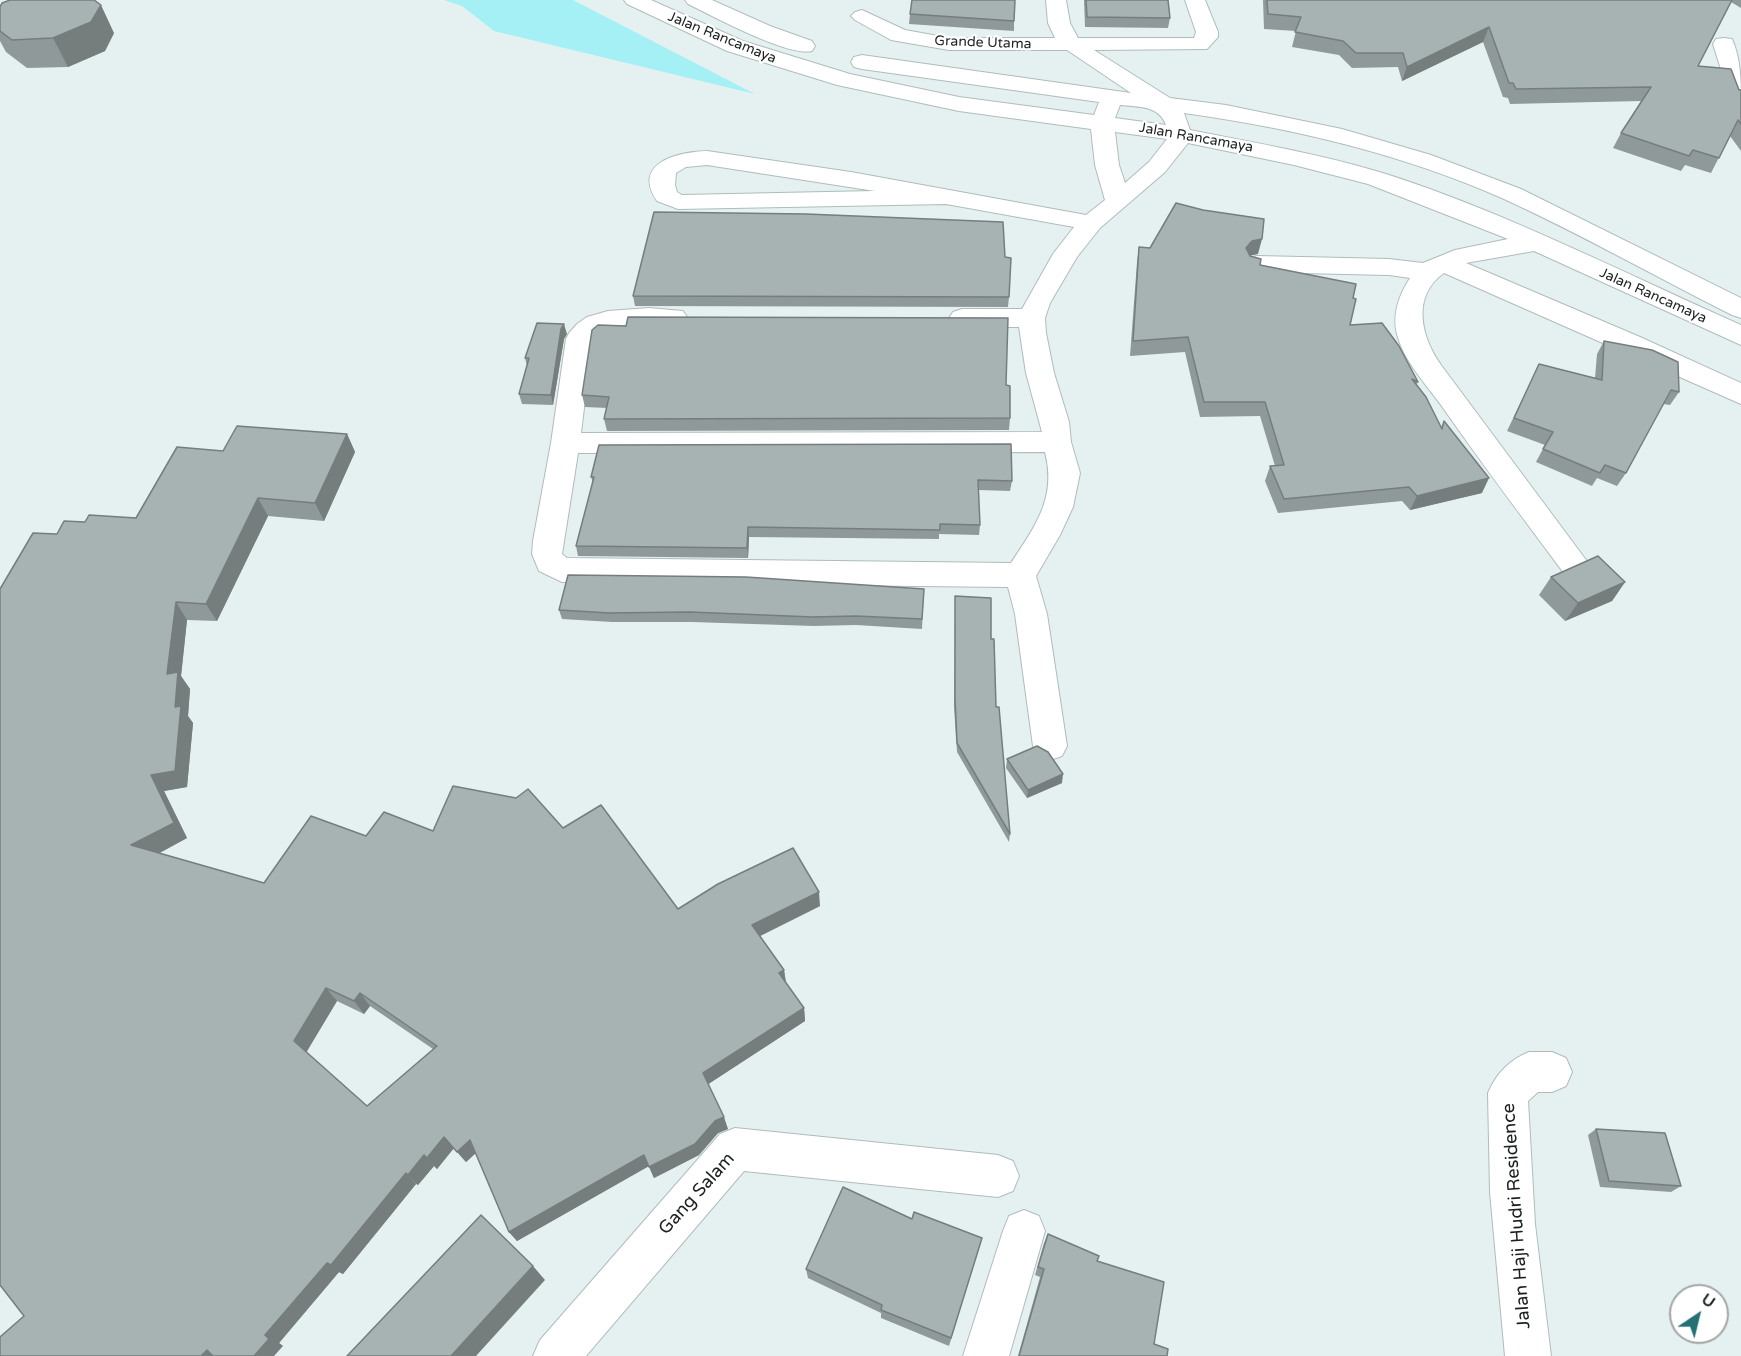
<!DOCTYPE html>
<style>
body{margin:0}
#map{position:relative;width:1741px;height:1356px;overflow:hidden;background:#e5f1f1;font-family:"Varela Round",sans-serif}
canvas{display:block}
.north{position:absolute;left:1669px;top:1284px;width:60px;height:60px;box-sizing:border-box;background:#fff;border:2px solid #a4a6a6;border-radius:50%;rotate:35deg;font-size:16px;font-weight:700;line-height:24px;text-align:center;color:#1c2020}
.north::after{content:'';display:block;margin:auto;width:21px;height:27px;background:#257075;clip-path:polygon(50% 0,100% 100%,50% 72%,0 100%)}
</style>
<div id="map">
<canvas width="1741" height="1356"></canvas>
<div class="north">U</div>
</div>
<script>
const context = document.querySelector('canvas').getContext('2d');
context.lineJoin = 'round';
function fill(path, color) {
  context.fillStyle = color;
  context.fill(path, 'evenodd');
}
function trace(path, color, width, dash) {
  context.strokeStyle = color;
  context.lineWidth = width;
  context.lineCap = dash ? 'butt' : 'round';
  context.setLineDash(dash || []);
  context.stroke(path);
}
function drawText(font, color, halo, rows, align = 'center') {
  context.font = font + ' "Varela Round",sans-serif';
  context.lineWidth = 4.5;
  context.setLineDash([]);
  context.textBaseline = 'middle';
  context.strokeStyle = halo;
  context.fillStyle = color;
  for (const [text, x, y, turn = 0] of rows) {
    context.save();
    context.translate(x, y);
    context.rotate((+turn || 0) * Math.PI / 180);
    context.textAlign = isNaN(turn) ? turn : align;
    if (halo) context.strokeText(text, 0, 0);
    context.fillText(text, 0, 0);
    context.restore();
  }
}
const green = new Path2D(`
 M444 0H573L755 94 494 31 462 6Z`);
const minor = new Path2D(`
 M624 0H651L743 41 850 74 959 97 1094 115 1099 102 862 69 854 67 851 62 854 57 862 55 1131 93 1067 50H949L891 40 855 20 851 16 855 12 862 10 905 30 949 38H1055L1048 23 1046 0H1066L1070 23 1078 38H1194L1196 32 1185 0H1205L1218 32V37L1207 49 1094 50 1170 98 1226 105 1342 129 1431 155 1521 189 1741 298V318L1732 315C1656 277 1581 234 1504 199 1403 154 1293 128 1184 113L1190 130C1255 143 1322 154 1386 174 1505 212 1626 274 1741 325V345L1534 251 1466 263 1640 337 1741 383V404L1444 273C1411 296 1421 337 1441 365L1589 564 1585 572 1574 576 1563 572C1522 517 1480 461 1441 405 1425 383 1404 361 1397 334 1392 314 1399 295 1410 278L1389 275 1257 272 1248 270 1244 264 1248 258 1257 256 1389 259 1423 263 1455 250 1508 239 1368 184 1294 165 1188 143 1165 172 1100 228 1077 257 1050 303 1045 318 1046 333 1054 373 1069 422 1071 442 1080 473 1073 507 1060 535 1036 576 1047 614 1067 746 1062 756 1050 760 1038 756 1033 746 1015 614 1008 587 562 582 539 571 532 554 533 541 551 443 566 339 569 333 577 324 587 317 608 311 649 308 683 311 687 317 683 323C655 331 614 314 592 341L581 433 1042 432 1026 373 1019 327H962L953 324 949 318 953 312 962 309H1022L1053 254 1074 227 946 204 678 209 657 201C631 162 679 152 707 151L851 172 1086 215 1105 200 1095 165 1091 129 959 111 837 85 727 51 627 4ZM1120 105C1138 107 1159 105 1166 125L1115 118ZM1115 132 1167 139 1149 162 1125 183 1119 165ZM707 165 875 191 682 195 677 192 675 185 676 173 686 167ZM1045 452C1057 498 1035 526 1011 563L567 558 562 554 578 453Z
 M685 0H712L770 26 812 41 815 46 812 51C788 57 713 16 688 4Z
 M1724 38 1732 39C1741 58 1741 83 1741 105L1733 103 1730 98 1713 44 1716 39Z
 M1529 1052H1552L1566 1058 1572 1072 1566 1086 1552 1092H1538L1528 1101 1535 1224 1551 1356H1505L1490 1192 1488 1093C1496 1074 1509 1060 1529 1052Z
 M735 1128 998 1155 1013 1161 1019 1176 1013 1191 998 1197 744 1171 586 1356H533L540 1340 720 1134Z
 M1024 1210 1039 1216 1045 1231 1009 1356H963L1003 1231 1009 1216Z`);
const wall = new Path2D(`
 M1084 0H1168L1170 18 1168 28 1085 27Z
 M1263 0H1741V8L1731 2 1698 66 1741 90V151L1730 136 1711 173 1685 165 1681 171 1613 148 1621 133 1641 101 1510 104 1508 98 1503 97 1483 42 1402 81 1398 67 1352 68 1339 55 1292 47 1296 31 1264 29Z
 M0 7 114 33 105 51 68 67 27 68 6 52 0 41Z
 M910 14 1014 21V31L909 24Z
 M1139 247 1258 254 1250 255 1260 265 1353 298 1350 325 1418 382 1416 385 1441 427 1444 421 1482 493 1410 510 1402 501 1278 513 1265 481 1270 466H1275L1260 416 1200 417 1185 352 1130 356 1137 262Z
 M633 296 1009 297 1008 307 635 306Z
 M567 334 564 339 553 405 522 404 519 394 527 366 525 358Z
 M1604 341 1679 392 1670 405 1663 404 1626 473 1617 486 1597 478 1592 486 1536 462 1545 445 1507 431 1539 364 1595 378 1597 354Z
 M1006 385 1010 418 1009 430 607 431 604 419 607 408 585 407 582 395Z
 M347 434 355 452 324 521 268 516 217 621 187 620 181 676 190 689 188 716 193 723 187 787 164 791 187 838 159 853 264 883 366 836 433 831 563 828 678 909 820 906 760 936 784 970 786 983 804 1008 805 1021 708 1084 728 1129 718 1133 699 1155 654 1178 649 1166 517 1241 509 1232 476 1153 466 1162 454 1148 437 1169 434 1166 418 1185 416 1184 343 1274 339 1272 279 1343 283 1346 24 1316 57 534 85 522 136 518 223 451ZM337 1001 364 1014 370 1006 433 1049 367 1106 306 1052Z
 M599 445 1012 481 1010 491 978 490 980 525 979 535 939 534V539L749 537 748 558 578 556 576 546 593 482 591 477Z
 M1551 577 1625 582 1612 601 1565 621 1539 595Z
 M924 589 922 629 856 625 814 626 692 622H612L562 619 559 610Z
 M955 596 991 639 996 707 1010 834 1009 842 957 752 954 707Z
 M1007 759 1062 783 1027 798 1006 768Z
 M1596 1129 1681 1186 1671 1192 1600 1187 1588 1135Z
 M912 1219 982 1238 949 1346 881 1318V1313L808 1278 806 1269Z
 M1048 1234 1097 1261 1154 1344 1167 1356H1018L1040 1277 1035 1275 1044 1243Z`);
const shadedWall = new Path2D(`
 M101 5 114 33 105 51 68 67 53 38Z
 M1489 27 1483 42 1402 81 1407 67Z
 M1262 239 1258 254 1248 256 1246 248 1252 241Z
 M564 324 567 334 564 339 553 405 551 395 561 329Z
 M347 434 355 452 324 521 315 503Z
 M1489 478 1482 493 1410 510 1417 496Z
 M258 498 268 516 217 621 206 604Z
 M748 527 749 537 748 558 747 548Z
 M1625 582 1612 601 1565 621 1578 603Z
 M176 602 187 620 181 676 190 689 188 716 193 723 187 787 164 791 187 838 145 861 131 845 151 775 175 707 167 674Z
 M1063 774 1062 783 1027 798 1028 790Z
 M819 892 820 906 754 939 752 925Z
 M784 970 786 983 779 973Z
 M326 988 337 1001 306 1053 294 1041Z
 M360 993 370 1006 364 1014 354 1001Z
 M804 1008 805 1021 707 1085 703 1073Z
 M724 1117 728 1129 718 1133 699 1155 654 1178 649 1167 715 1121Z
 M444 1137 454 1148 437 1169 427 1158Z
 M470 1140 478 1151 466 1162 457 1152Z
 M424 1155 434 1166 418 1185 408 1175Z
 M644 1155 649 1166 517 1241 509 1232Z
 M406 1173 416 1184 343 1274 339 1272 279 1343 283 1346 274 1356H254L265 1335Z
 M533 1266 545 1280 476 1356H451Z
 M207 1350 220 1356H201Z`);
const building = new Path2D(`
 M10 0H94L101 5 91 22 53 38 12 40 0 31V7L2 3Z
 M912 0H1015L1014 21 910 14Z
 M1086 0H1168L1170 18 1087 17Z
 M1267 0H1732L1698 66 1731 69 1739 90H1741V124L1738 120 1719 158 1693 150 1689 156 1621 133 1651 87 1516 89 1513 83H1509L1489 27 1407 67 1403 53H1356L1343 41 1295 32 1301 17 1268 14Z
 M1176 203 1203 210 1264 219 1262 239 1252 241 1246 248 1250 256 1261 259 1260 265 1356 284 1353 298 1356 299 1350 325 1382 323 1399 346 1418 382 1412 379 1426 397 1442 429 1444 421 1489 478 1417 496 1409 487 1284 499 1270 466 1284 465 1265 402H1204L1188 337 1133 341 1139 247 1150 248Z
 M654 212 806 214 1003 222 1005 257 1011 258 1009 297 633 296Z
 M628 317 1008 318 1006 385 1010 386V418L604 419 609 397 582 395 592 330 598 325 626 326Z
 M537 323 564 324 561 329 551 395 519 394 529 358H525Z
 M1604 341 1652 350 1678 362 1679 392 1671 390 1626 473 1605 465 1600 473 1543 449 1553 432 1514 418 1539 364 1602 380Z
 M237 426 347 434 315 503 258 498 206 604 176 602 167 674 178 672 175 707 181 706 175 771 151 775 174 823 131 845 264 883 311 816 366 836 384 812 433 831 453 786 516 798 528 789 563 828 601 805 678 909 718 884 793 848 819 892 752 925 784 970 779 973 804 1008 703 1073 724 1117 715 1121 695 1144 649 1167 644 1155 509 1232 470 1140 457 1152 444 1137 427 1158 424 1155 408 1175 406 1173 331 1265 327 1263 265 1335 269 1339 254 1356H213L207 1350 201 1356H0V1337L24 1316 0 1285V589L33 533 57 534 64 521 85 522 89 515 136 518 177 447 223 451ZM326 988 354 1001 360 993 437 1046 367 1106 294 1041Z
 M1011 444 1012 481 978 480 980 525 940 524V530L748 527 747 548 576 546 594 477H591L599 445Z
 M1598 556 1625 582 1578 603 1551 577Z
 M568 575 746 577 924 589 922 619 856 616 813 617 690 612 609 613 559 610Z
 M955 596 991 598V639H994L996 707H999L1010 834 957 743 955 698Z
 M1037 746 1048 752 1063 774 1028 790 1007 759Z
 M1596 1129 1665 1133 1681 1186 1609 1181Z
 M843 1187 912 1219 914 1212 982 1238 951 1338 881 1310 882 1305 806 1269Z
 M481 1215 533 1266 451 1356H347Z
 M1048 1234 1099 1256 1097 1261 1164 1282 1154 1344 1168 1349 1167 1356H1019L1044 1269 1038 1267Z`);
const farStreetnames = [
 ["Jalan Rancamaya",722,38,22],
 ["Grande Utama",983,43,2],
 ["Jalan Rancamaya",1196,138,10],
 ["Jalan Rancamaya",1653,296,24]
];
const nearStreetnames = [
 ["Gang Salam",697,1194,-48],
 ["Jalan Haji Hudri Residence",1517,1216,-94]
];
fill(green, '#a5f0f5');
trace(minor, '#b0bcbc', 2);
fill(minor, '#fff');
fill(wall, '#90999a');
fill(shadedWall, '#757d7d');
fill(building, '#a7b2b3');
trace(building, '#757d7d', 1.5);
drawText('14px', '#1c2020', '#fff', farStreetnames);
drawText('18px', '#1c2020', '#fff', nearStreetnames);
</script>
